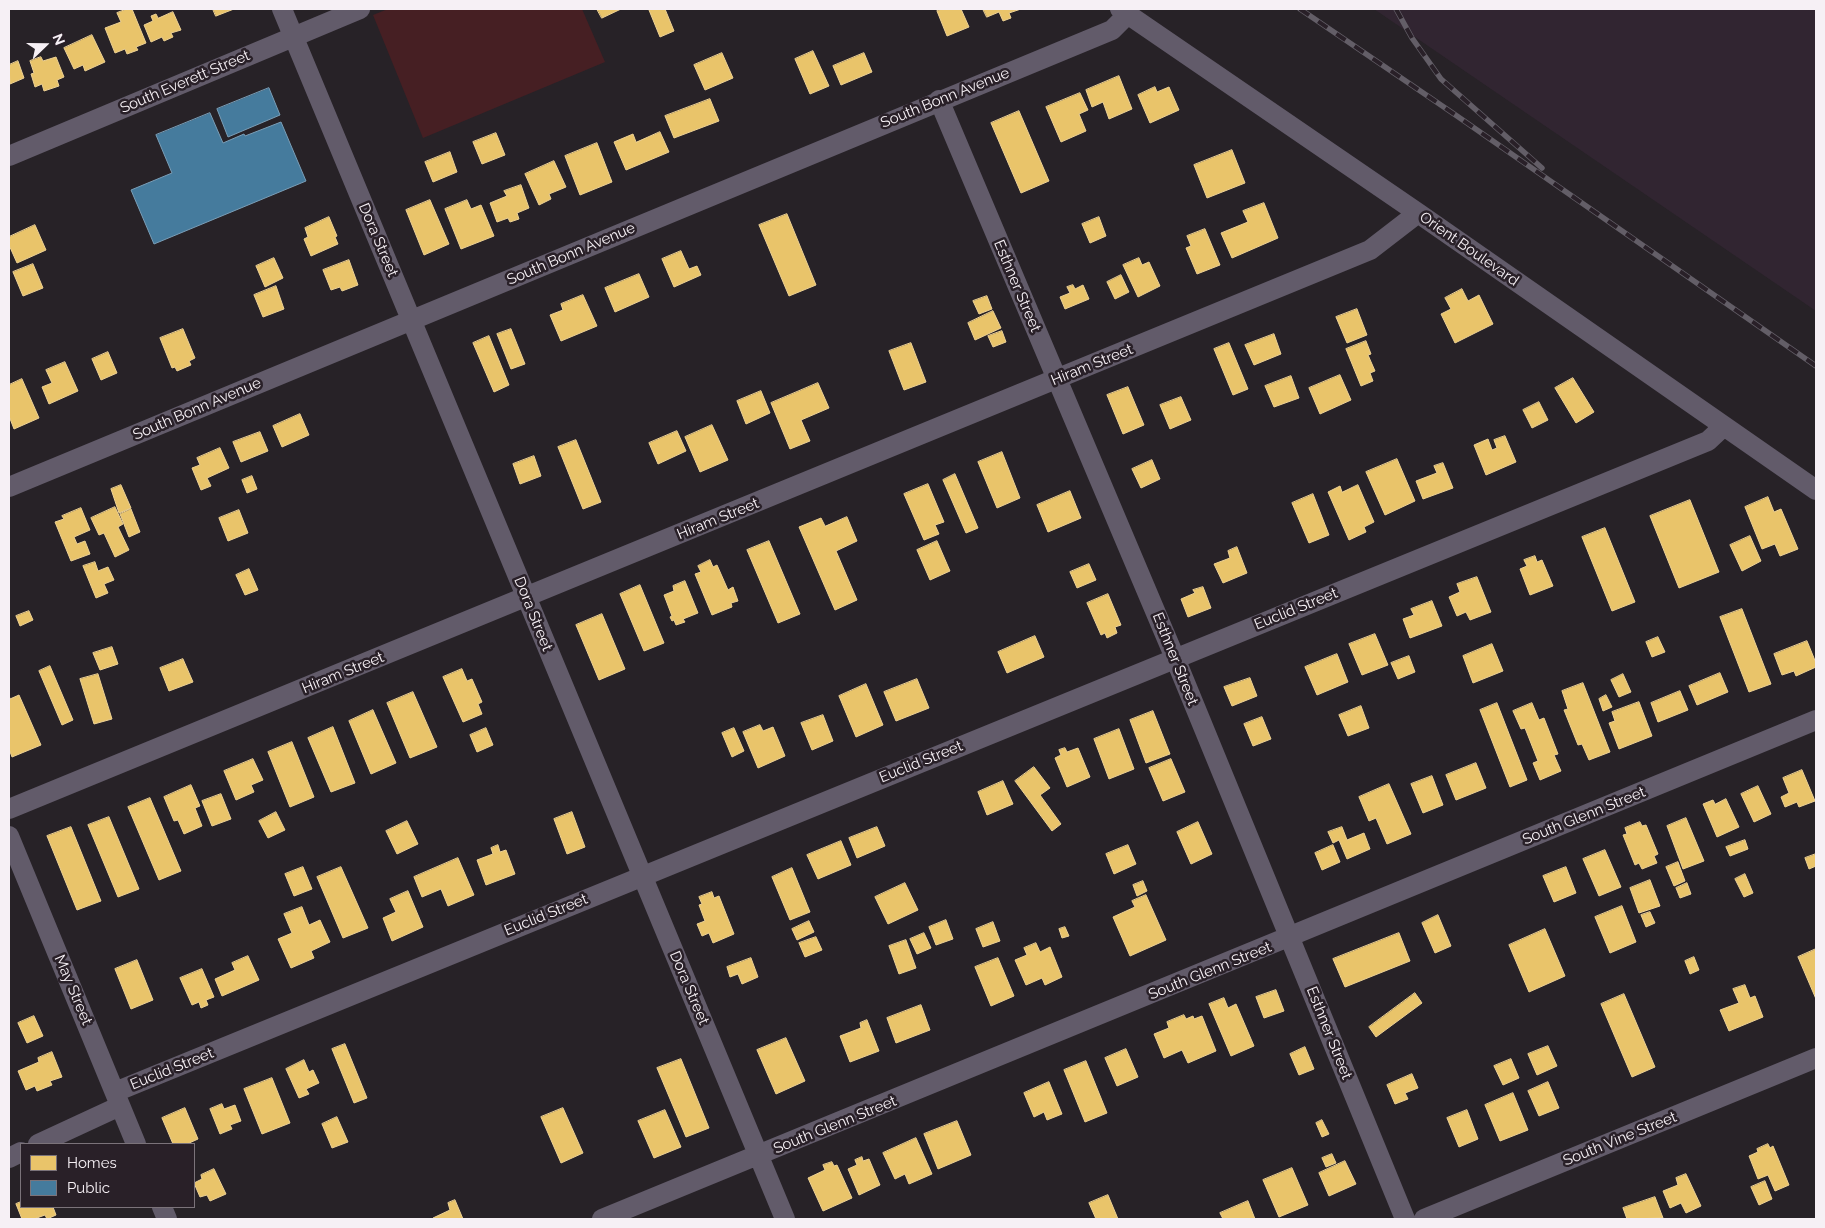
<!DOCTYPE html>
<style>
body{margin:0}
#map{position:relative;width:1825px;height:1228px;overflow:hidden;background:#272227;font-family:Raleway,sans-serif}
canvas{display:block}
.frame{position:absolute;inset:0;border:10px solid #f6f0f5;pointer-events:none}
.legend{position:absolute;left:20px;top:1143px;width:175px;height:65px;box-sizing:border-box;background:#292028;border:1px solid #7b737a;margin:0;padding:6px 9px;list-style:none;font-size:15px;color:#f6f0f5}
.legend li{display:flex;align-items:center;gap:10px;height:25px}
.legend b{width:25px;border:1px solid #7b737a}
.north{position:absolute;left:20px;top:20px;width:50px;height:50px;-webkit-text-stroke:4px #292028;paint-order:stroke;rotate:68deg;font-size:14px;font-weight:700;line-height:20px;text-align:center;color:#f6f0f5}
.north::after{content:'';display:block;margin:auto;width:18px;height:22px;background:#f6f0f5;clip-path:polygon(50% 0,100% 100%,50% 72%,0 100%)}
</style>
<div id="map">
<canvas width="1825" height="1228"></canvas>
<div class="frame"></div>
<ul class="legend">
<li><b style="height:14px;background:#e9c46a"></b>Homes</li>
<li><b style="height:14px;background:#457b9d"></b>Public</li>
</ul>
<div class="north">N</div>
</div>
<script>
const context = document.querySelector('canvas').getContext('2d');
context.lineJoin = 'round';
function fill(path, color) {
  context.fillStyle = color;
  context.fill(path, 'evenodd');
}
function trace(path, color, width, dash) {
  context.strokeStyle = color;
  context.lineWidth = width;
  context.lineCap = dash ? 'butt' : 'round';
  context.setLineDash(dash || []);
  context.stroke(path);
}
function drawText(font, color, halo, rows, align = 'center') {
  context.font = font + ' Raleway,sans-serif';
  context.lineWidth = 5;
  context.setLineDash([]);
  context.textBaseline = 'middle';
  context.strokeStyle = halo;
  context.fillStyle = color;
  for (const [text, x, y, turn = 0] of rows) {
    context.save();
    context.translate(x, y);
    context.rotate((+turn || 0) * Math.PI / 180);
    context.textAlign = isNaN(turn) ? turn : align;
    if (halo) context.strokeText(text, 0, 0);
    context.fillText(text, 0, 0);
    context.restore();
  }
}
const built = new Path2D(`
 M1374 9H1816V311Z`);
const green = new Path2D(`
 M388 9H582L605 62 423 138 373 15Z`);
const homes = new Path2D(`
 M127 9H132L146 43 136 47 138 50 127 54 125 49 115 53 105 28 121 22 117 13Z
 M213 9H234L216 16Z
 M597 9H621L602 18Z
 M653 9H665L674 31 660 37 649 10Z
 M942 9H961L969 27 947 36 937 11Z
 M983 9H1021L1009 13 1011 18 1003 21 999 12 987 17Z
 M173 12 181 30 171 33 173 37 164 41 162 37 151 42 144 25 153 21 151 16 156 14 158 18Z
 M92 35 105 62 85 71 83 65 74 69 64 48Z
 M813 51 829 86 810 94 795 59Z
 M722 53 733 78 705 90 694 65Z
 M864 53 872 72 841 85 833 66Z
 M41 57 43 61 56 57 64 77 57 80 59 86 44 91 42 84 35 87 31 74 34 73 30 61Z
 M18 61 24 78 10 84 9 65Z
 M1119 76 1132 109 1109 119 1103 102 1092 107 1086 90Z
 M1155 87 1157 92 1169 87 1179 110 1150 123 1138 95Z
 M1080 93 1088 110 1079 114 1086 131 1061 142 1046 107Z
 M710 99 719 121 674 138 665 116Z
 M1019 111 1049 181 1021 193 991 123Z
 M660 132 669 152 626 170 614 142 633 134 636 142Z
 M496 133 505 155 482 164 473 142Z
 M597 143 612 182 580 195 565 156Z
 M1232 150 1245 183 1207 198 1194 165Z
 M450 152 457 172 433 182 425 162Z
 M554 161 566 187 549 194 551 199 539 205 525 174Z
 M521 185 529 208 517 213 519 219 510 222 508 218 497 222 490 203 507 196 504 191Z
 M430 200 449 244 424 255 406 210Z
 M467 200 471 209 481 205 494 236 461 249 445 209Z
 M1264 203 1278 238 1232 258 1221 233 1248 222 1243 211Z
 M787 214 816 285 789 296 759 225Z
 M329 217 337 236 335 237 338 244 311 256 304 239 308 237 305 228Z
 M1099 217 1106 236 1090 243 1082 224Z
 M35 225 46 250 17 263 9 245V237Z
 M1205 229 1220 265 1197 274 1186 248 1191 246 1187 236Z
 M681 251 689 269 697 266 701 275 674 287 662 259Z
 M274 258 283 278 265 287 256 266Z
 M1139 258 1142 265 1149 262 1160 286 1138 297 1123 265Z
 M349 260 358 285 342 291 340 287 331 290 323 270Z
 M33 264 43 288 23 296 13 272Z
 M639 274 649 297 615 312 605 288Z
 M1121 275 1129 292 1115 299 1107 282Z
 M1073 285 1075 289 1083 285 1089 299 1065 309 1060 297 1070 293 1067 287Z
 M276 286 284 309 263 317 254 295Z
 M1462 289 1468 301 1479 295 1493 324 1455 343 1441 314 1451 309 1445 298Z
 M583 295 597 326 561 341 550 315 563 310 561 304Z
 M987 296 992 309 979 314 973 301Z
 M1357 309 1367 335 1347 343 1336 317Z
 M993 311 1001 328 975 340 968 323Z
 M183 329 195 358 189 361 191 365 177 371 175 367 172 368 160 338Z
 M511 329 525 364 511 369 497 334Z
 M1002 331 1006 342 993 347 988 336Z
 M1274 334 1281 354 1254 365 1245 345Z
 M489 336 509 385 494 392 473 343Z
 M1366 341 1371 354 1368 355 1375 371 1370 373 1373 381 1361 386 1346 349Z
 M911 343 926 382 904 390 889 351Z
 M1229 343 1248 389 1233 395 1214 349Z
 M108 352 117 373 101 380 92 359Z
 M65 362 78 391 49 404 42 387 52 383 46 370Z
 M1340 375 1351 400 1320 414 1309 388Z
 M1291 376 1299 398 1274 407 1265 386Z
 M1573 378 1594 412 1576 423 1555 388Z
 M22 379 39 418 14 429 9 416V385Z
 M818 383 829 408 801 420 810 441 790 449 771 403Z
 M1128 387 1144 425 1123 434 1107 395Z
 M761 391 770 413 746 424 737 401Z
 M1181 397 1191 420 1170 429 1160 405Z
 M1539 402 1548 420 1532 428 1523 410Z
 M300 414 309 435 282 447 273 426Z
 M712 425 728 460 700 472 685 437Z
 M677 431 686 451 658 464 649 443Z
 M260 432 268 451 241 462 233 442Z
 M1505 436 1516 462 1486 475 1474 445 1488 439 1492 450 1497 448 1494 440Z
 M576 440 601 502 583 509 558 447Z
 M220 448 229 468 207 478 211 486 201 490 192 468 200 465 197 458Z
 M1002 452 1020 498 997 508 978 462Z
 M534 456 541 476 520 484 513 464Z
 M1397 459 1415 501 1385 515 1366 472Z
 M1152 460 1160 479 1141 488 1132 469Z
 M1443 463 1453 488 1423 499 1416 481 1437 473 1434 466Z
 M955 474 978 528 966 533 943 480Z
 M252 476 257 489 247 493 242 480Z
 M928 484 944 522 935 525 939 534 924 540 904 494Z
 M121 485 131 508 119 513 111 489Z
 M1358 485 1374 522 1364 527 1366 532 1349 540 1328 492 1340 486 1342 492Z
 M1070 491 1081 518 1048 532 1037 505Z
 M1313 494 1329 535 1309 543 1292 503Z
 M1768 497 1774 512 1781 509 1798 549 1780 556 1775 544 1762 549 1745 507Z
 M1690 500 1719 572 1679 588 1650 516Z
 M115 507 123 524 118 527 129 550 115 557 104 533 99 535 91 518Z
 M81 508 90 530 74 537 77 544 85 541 90 554 71 561 55 522 64 519 62 516Z
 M131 509 140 532 129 537 120 514Z
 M239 510 248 533 228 541 219 518Z
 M847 517 857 541 836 551 857 600 835 610 799 527 821 518 825 526Z
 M1605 528 1635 602 1612 611 1582 537Z
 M1750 536 1761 561 1742 571 1730 545Z
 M769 541 800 614 778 623 747 550Z
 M937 541 950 571 930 580 917 550Z
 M1237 547 1247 573 1223 583 1214 564 1230 558 1228 551Z
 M1535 556 1537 562 1542 560 1553 586 1530 595 1520 569 1527 566 1524 560Z
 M710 560 713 567 717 565 728 590 733 587 738 601 731 603 732 607 712 615 695 574 701 572 698 566Z
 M95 562 98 571 108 567 114 580 104 584 108 593 96 598 83 566Z
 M1089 564 1096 580 1077 588 1070 572Z
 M249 569 258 590 245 595 236 575Z
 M1477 577 1491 612 1470 620 1466 612 1457 616 1449 597 1460 592 1457 584Z
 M685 581 698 613 683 619 685 622 676 625 674 620 672 621 670 617 672 616 664 595 674 591 673 586Z
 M640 585 664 643 644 651 620 594Z
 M1203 587 1211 608 1188 617 1181 599 1195 593 1193 590Z
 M1108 594 1121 625 1115 627 1117 633 1107 638 1105 633 1101 635 1087 603Z
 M1432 601 1442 626 1410 638 1403 619 1414 615 1411 609Z
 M1742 609 1771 684 1749 692 1720 617Z
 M29 611 33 620 20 626 16 616Z
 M602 614 625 669 599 680 576 625Z
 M1375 634 1388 665 1362 675 1349 644Z
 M1035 636 1044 657 1007 673 998 652Z
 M1658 637 1665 652 1652 657 1646 642Z
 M1807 641 1816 663V667L1796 676 1794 671 1782 675 1774 654Z
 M1492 644 1503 671 1473 683 1463 656Z
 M112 647 118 664 100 670 93 653Z
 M1337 654 1348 682 1317 695 1305 667Z
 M1409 656 1415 672 1398 679 1391 663Z
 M183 659 193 682 169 691 160 668Z
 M50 666 73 720 62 725 39 671Z
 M462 669 467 681 472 679 482 702 478 704 482 714 463 722 443 677Z
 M1720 673 1728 692 1697 705 1689 686Z
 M98 674 112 719 94 724 80 679Z
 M1623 674 1631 692 1619 697 1611 680Z
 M1250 678 1257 696 1232 706 1224 687Z
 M917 679 929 708 896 721 884 692Z
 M1583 683 1610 752 1589 760 1582 744 1578 745 1564 710 1568 709 1562 691Z
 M866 684 883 725 856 737 839 696Z
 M1680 691 1688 710 1658 722 1651 703Z
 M413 692 437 747 410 758 387 703Z
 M9 695 10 699 19 695 41 745 12 757 9 749Z
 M1606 695 1612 707 1603 711 1599 699Z
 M1639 702 1652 736 1619 749 1609 723 1615 721 1612 712Z
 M1497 703 1527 780 1510 787 1480 710Z
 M1532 703 1539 720 1544 718 1558 754 1554 755 1561 771 1540 780 1533 763 1538 761 1525 728 1521 729 1513 711Z
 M1361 706 1369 728 1348 736 1339 715Z
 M373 710 396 763 371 774 349 721Z
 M1153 711 1170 754 1146 763 1130 720Z
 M823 715 833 741 812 750 801 723Z
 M1262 717 1271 739 1253 746 1244 724Z
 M760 725 763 731 773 727 785 756 758 768 743 732Z
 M333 727 355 783 331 792 308 738Z
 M486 728 493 745 477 752 470 735Z
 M734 728 744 751 732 757 722 733Z
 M1119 729 1134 769 1109 779 1094 739Z
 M292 742 314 797 290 807 268 752Z
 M1065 748 1067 752 1078 748 1090 777 1067 787 1055 758 1061 755 1059 750Z
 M253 759 263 780 251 785 254 792 236 800 224 771Z
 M1171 759 1185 792 1163 801 1149 768Z
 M1476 763 1486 788 1456 800 1446 775Z
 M1034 767 1050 788 1040 795 1061 824 1052 831 1015 781Z
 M1802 770 1815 801 1799 807 1797 802 1785 807 1781 797 1789 793 1783 778Z
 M1432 776 1443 805 1423 813 1411 784Z
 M1003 781 1013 804 987 815 978 792Z
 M1389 784 1411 834 1387 844 1376 818 1369 821 1359 797Z
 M191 785 200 806 195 808 202 826 184 834 178 820 174 821 164 797Z
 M1758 786 1771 814 1754 822 1741 794Z
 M221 794 231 819 212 826 202 801Z
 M150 798 181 871 159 880 128 807Z
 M1726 799 1739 827 1717 837 1703 804 1713 800 1715 804Z
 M276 812 285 830 268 838 259 821Z
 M572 812 585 847 567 854 554 819Z
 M109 817 139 889 118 897 88 825Z
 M1686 818 1704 861 1683 869 1667 826Z
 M407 821 418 844 397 854 386 831Z
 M1198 822 1212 854 1191 864 1177 832Z
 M1640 822 1642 826 1646 825 1658 854 1654 856 1657 863 1642 869 1639 863 1635 865 1623 835 1627 834 1625 828Z
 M71 827 101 901 77 910 47 836Z
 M877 827 885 846 857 858 849 838Z
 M1342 827 1347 840 1364 833 1370 849 1347 859 1339 840 1333 843 1328 832Z
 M1745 840 1748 849 1730 856 1726 847Z
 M841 841 851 865 818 879 807 855Z
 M498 845 500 852 506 850 515 874 486 885 477 860 493 854 491 848Z
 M1128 845 1136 864 1114 874 1106 854Z
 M1333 845 1340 862 1322 870 1315 853Z
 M1605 850 1621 887 1599 896 1583 859Z
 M1816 854V866L1809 869 1805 858Z
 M458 858 474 895 448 906 441 889 422 897 414 877Z
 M1678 862 1685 881 1674 886 1666 867Z
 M303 867 312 889 294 896 285 874Z
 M341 867 368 928 343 938 317 877Z
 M1566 867 1576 893 1554 902 1543 876Z
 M792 868 810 912 790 920 772 877Z
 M1745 874 1753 893 1744 897 1735 879Z
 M1650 880 1660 906 1639 913 1630 888Z
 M1143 881 1147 891 1137 896 1133 885Z
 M905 883 918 910 888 924 875 897Z
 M1687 883 1691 894 1680 898 1676 888Z
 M408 891 423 927 392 941 383 918 396 912 390 899Z
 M712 892 714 898 719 896 734 934 713 943 709 933 702 936 697 924 705 921 699 905 702 904 699 897Z
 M1146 895 1166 940 1130 956 1113 917 1135 907 1132 901Z
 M1622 906 1636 942 1610 953 1595 917Z
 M302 907 309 925 320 920 330 942 311 951 314 958 291 968 278 939 292 933 284 914Z
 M1650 912 1655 923 1646 927 1641 915Z
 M1438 915 1451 946 1435 953 1422 923Z
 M946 920 953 939 936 945 929 927Z
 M809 921 814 932 797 940 792 929Z
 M993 922 1000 941 983 947 976 929Z
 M1065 927 1069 936 1062 938 1059 929Z
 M1545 929 1565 976 1529 992 1509 945Z
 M924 933 931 948 917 954 910 939Z
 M1399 933 1410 961 1345 987 1333 959Z
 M816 937 822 950 805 957 799 943Z
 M906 940 916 968 899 974 889 946Z
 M1036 943 1040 952 1050 947 1062 977 1045 985 1042 978 1026 985 1015 960 1027 955 1024 948Z
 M1816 949V999L1798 957Z
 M248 956 259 980 222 996 215 979 235 970 232 963Z
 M1694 957 1699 970 1690 974 1685 961Z
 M751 958 758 977 742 984 738 974 730 977 727 967Z
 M998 958 1014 996 991 1006 975 967Z
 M137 960 153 1000 131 1009 115 969Z
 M202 969 214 997 206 1000 208 1005 201 1008 199 1002 192 1005 180 978Z
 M1745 985 1750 998 1755 996 1763 1017 1729 1031 1720 1010 1739 1003 1733 989Z
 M1276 990 1284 1011 1264 1018 1256 997Z
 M1415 993 1422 1003 1376 1037 1369 1027Z
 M1624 994 1655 1067 1632 1077 1601 1004Z
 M1224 998 1228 1008 1236 1004 1254 1046 1231 1056 1209 1004Z
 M921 1005 930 1030 896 1043 887 1018Z
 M1184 1015 1186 1019 1193 1016 1194 1019 1202 1016 1216 1051 1188 1063 1182 1050 1164 1058 1154 1034 1169 1028 1167 1022Z
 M34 1016 43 1036 27 1043 18 1023Z
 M867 1020 879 1051 850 1062 840 1036 861 1028 860 1023Z
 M786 1038 805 1081 776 1094 757 1050Z
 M345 1044 367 1098 354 1103 332 1049Z
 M1548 1046 1557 1066 1537 1075 1528 1054Z
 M1305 1047 1314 1069 1299 1075 1290 1054Z
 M1126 1049 1138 1077 1117 1086 1105 1058Z
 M52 1052 62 1077 50 1081 52 1085 37 1091 35 1086 26 1090 18 1071 39 1062 38 1058Z
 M681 1059 709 1128 686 1137 657 1068Z
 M1511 1059 1519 1078 1503 1085 1494 1066Z
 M304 1060 309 1072 313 1070 319 1083 306 1089 309 1094 299 1098 286 1069Z
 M1086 1061 1107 1113 1085 1122 1064 1070Z
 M1412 1074 1418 1088 1405 1093 1408 1099 1395 1104 1387 1085Z
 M272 1078 290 1123 262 1134 244 1089Z
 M1049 1082 1062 1114 1047 1120 1044 1112 1034 1117 1024 1093Z
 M1548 1082 1559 1108 1539 1116 1528 1091Z
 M1513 1093 1528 1130 1500 1141 1485 1105Z
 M222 1104 224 1109 235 1105 241 1121 230 1125 232 1129 220 1134 210 1109Z
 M185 1108 198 1139 187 1144H173L162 1118Z
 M563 1108 583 1153 561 1163 541 1117Z
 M665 1110 681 1147 654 1158 638 1121Z
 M1467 1110 1478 1139 1459 1147 1447 1118Z
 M337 1117 348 1142 332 1148 322 1124Z
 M1322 1120 1329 1134 1322 1137 1316 1123Z
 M957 1121 971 1155 938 1169 924 1134Z
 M916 1138 932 1174 909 1184 905 1174 895 1179 883 1153Z
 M1768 1144 1770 1148 1773 1146 1789 1185 1775 1191 1768 1175 1758 1179 1749 1156 1758 1152 1757 1149Z
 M1332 1154 1336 1163 1326 1167 1322 1158Z
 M862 1157 863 1161 869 1159 880 1185 859 1195 848 1169 857 1165 855 1160Z
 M1345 1161 1356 1184 1329 1196 1319 1173Z
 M832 1162 834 1166 837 1165 852 1198 823 1211 808 1178 825 1170 823 1165Z
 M1292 1168 1308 1205 1279 1217 1263 1180Z
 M214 1169 226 1194 210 1201 207 1195 200 1197 194 1183 202 1179 201 1175Z
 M1686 1174 1701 1206 1686 1213 1681 1203 1670 1208 1663 1191 1678 1185 1676 1178Z
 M1765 1181 1772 1199 1759 1205 1751 1187Z
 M1108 1195 1118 1219H1096L1089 1203Z
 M1655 1197 1663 1218 1627 1219 1623 1208Z
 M455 1200 463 1219H434L433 1218 450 1210 448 1203Z
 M1248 1201 1255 1219H1223L1220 1213Z
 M21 1202V1207H53L56 1215 47 1219 45 1215 34 1219H22L16 1204Z`);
const public = new Path2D(`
 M269 88 280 115 228 137 217 109Z
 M210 113 223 143 244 134 245 136 281 122 306 181 154 244 131 190 172 173 156 135Z`);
const minor = new Path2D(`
 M282 9 785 1219
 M1120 9 1418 213 1816 490
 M939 100 1175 658 1405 1219
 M9 156 360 9
 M9 487 1112 30 1128 14
 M9 809 1370 250 1418 213
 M9 836 136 1144
 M115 1092 1708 441 1724 426
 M38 1144 120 1106
 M9 1158 21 1152
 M162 1207 167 1219
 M602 1219 1816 720
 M1424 1219 1816 1058`);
const rail = new Path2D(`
 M1300 9 1457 116 1816 366
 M1396 9 1412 38 1441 79 1542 168`);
const streetNames = [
 ["South Everett Street",185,82,-23],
 ["South Bonn Avenue",945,98,-22],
 ["Dora Street",378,240,67],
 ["Orient Boulevard",1469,249,35],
 ["South Bonn Avenue",571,254,-23],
 ["Esthner Street",1017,286,67],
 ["Hiram Street",1092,365,-22],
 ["South Bonn Avenue",197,409,-23],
 ["Hiram Street",718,519,-22],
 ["Euclid Street",1296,609,-22],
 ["Dora Street",533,614,68],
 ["Esthner Street",1175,659,68],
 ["Hiram Street",343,673,-22],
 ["Euclid Street",921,762,-22],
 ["South Glenn Street",1584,816,-22],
 ["Euclid Street",546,915,-22],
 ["South Glenn Street",1210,971,-22],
 ["Dora Street",689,988,67],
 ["May Street",73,990,67],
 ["Esthner Street",1329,1033,68],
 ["Euclid Street",172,1069,-22],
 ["South Glenn Street",835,1125,-22],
 ["South Vine Street",1620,1139,-22]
];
fill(built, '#312531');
fill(green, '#461f23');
fill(homes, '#e9c46a');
trace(homes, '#edd194', 1);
fill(public, '#457b9d');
trace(public, '#7a9eb7', 1);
trace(minor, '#625b6a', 20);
trace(rail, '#635e67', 5.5);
trace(rail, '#292028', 4, [11]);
drawText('15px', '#f6f0f5', '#292028', streetNames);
</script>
